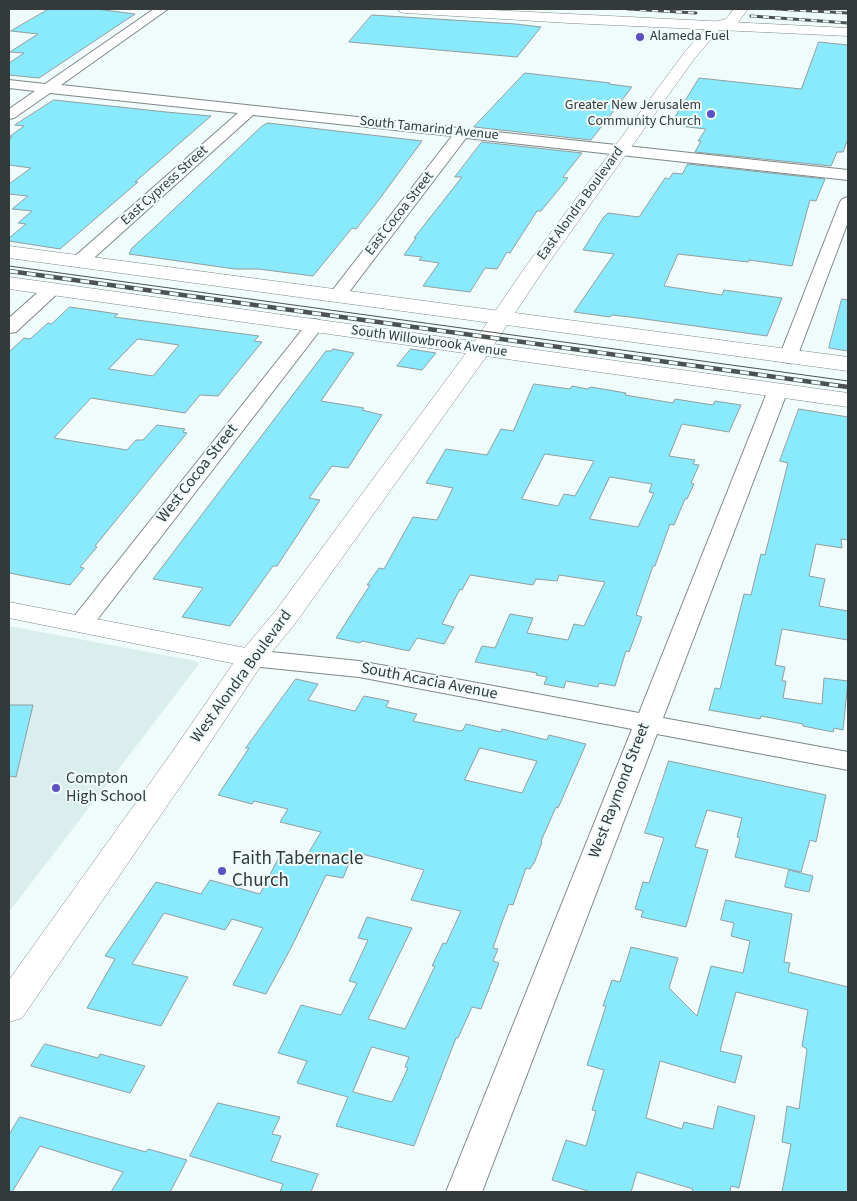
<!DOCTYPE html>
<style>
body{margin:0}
#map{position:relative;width:857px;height:1201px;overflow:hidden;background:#effcfb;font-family:"Source Sans 3",sans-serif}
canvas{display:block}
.frame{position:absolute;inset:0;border:10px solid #343939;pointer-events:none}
</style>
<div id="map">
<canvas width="857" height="1201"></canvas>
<div class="frame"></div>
</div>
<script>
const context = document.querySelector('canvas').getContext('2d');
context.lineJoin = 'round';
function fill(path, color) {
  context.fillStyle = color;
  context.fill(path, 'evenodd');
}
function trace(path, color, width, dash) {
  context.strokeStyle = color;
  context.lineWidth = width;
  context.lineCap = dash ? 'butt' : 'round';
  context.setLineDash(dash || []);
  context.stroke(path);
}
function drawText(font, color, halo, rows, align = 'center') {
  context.font = font + ' "Source Sans 3",sans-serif';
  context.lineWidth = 4;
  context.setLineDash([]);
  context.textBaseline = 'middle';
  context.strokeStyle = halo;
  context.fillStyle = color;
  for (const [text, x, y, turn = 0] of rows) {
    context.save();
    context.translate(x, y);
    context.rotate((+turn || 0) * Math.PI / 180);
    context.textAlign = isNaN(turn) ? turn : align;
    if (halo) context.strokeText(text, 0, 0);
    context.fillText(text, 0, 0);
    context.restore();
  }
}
const built = new Path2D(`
 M9 626 196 661 199 664 9 912Z`);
const building = new Path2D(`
 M49 9H96L135 14 39 78 9 75V63L24 53 10 52 38 34 11 31Z
 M372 15 516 24 541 27 517 57 349 42Z
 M819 42 848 45V139L843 152H837L831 166 695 152 701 141H698L706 129 670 125 699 78 801 89Z
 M525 73 610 83 609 84 632 87 591 140 474 127Z
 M54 100 166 112 211 116 135 182H138L60 249 9 241V238L26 224 18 223 32 211 12 209 28 196 9 194V184L31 168 9 165V140L12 137H9L24 126 15 125Z
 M268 123 422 141 378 201 356 229 352 228 313 276 258 269H235L129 254 132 248 155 227 262 126Z
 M482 142 582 153 563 177 568 178 541 211H537L510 253 507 252 497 269 485 268 470 292 423 286 439 263 419 260 422 257 404 255 416 238H414L462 177H455Z
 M688 164 825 179 816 201 810 200 792 266 749 260 748 262 678 254 664 286 722 295 724 290 782 298 767 336 630 317 612 315 610 317 574 312 614 254 583 250 603 218 608 213 639 217 665 178 669 179 673 173 682 174Z
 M842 299 848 300V351L829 348Z
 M70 307 118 314 114 317 259 336 254 341 262 342 218 396 200 395 185 413 91 398 54 438 127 450 136 440H143L157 425 185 429 183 432 187 433 95 546 97 547 80 567 84 568 70 585 9 573V352L24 338 30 339 48 323 51 324ZM138 339 179 345 153 376 109 369Z
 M333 349 354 353 321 401 364 408 362 410 382 415 348 468 332 466 309 498 320 500 306 522 277 566H273L230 626 182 617 203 588 153 579 326 351H331Z
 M411 349 436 353 422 370 397 366Z
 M534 384 570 389 572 386 587 389 591 387 626 393 625 395 673 403 675 399 713 405 715 401 741 405 729 432 682 424 669 456 695 460 693 464 699 465 691 483 694 484 687 499H685L674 525 670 524 655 566H653L636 615 642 617 629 652 626 651 615 686 599 683 598 687 566 681 564 688 544 684 547 677 536 675 537 673 475 662 482 646 495 648 510 614 533 618 527 633 568 640 574 624 584 626 605 582 559 575 557 581 536 579 533 585 470 575 462 590 460 589 442 624 454 627 444 644 417 638 409 651 362 641 360 643 336 638 370 585H367L379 568 384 569 413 517 437 520 453 488 426 483 446 449 487 455 501 429 513 431ZM545 454 594 461 575 496 564 494 558 506 522 499ZM610 477 652 484 649 492 654 493 638 527 590 519Z
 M799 409 848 417V540L841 539 842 548 816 544 809 576 825 579 819 606 848 611V640L782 629 775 665 785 667 782 681H786L783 698 822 704 824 678 848 681 843 730 834 728 833 732 803 726V724L761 716 760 719 709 710 715 688 720 689 744 594 751 595 761 554 765 555 788 463 780 461Z
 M296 679 318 684 308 700 355 711 364 696 389 701 386 707 417 714 413 721 460 731 463 730 466 724 501 732 502 729 547 740 549 735 586 744 562 799 558 808 556 807 541 841 542 842 535 861 530 869 526 868 513 905 509 904 502 922 493 948 498 949 493 961 499 963 481 1009 472 1007 458 1038H456L414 1146 336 1126 348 1097 297 1083 307 1061 278 1053 301 1005 341 1015 357 983 349 981 368 940 358 938 367 917 412 928 368 1019 405 1029 435 966H432L443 943 446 944 461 911 411 900 424 870 358 853 357 855 353 854 343 878 326 875 292 946 266 994 233 985 263 928 232 919 225 930 164 913 132 964 188 977 161 1026 87 1008 115 959 105 956 156 882 201 894 210 880 260 894 279 857 303 862 321 832 280 822 288 809 254 801 252 804 218 795 249 748H246ZM480 748 537 761 522 793 465 780ZM372 1047 409 1057 405 1067 408 1068 392 1102 353 1092Z
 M9 705H33L16 777 9 776Z
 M669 761 826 795 816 842 810 840 801 872 735 857 740 838 737 837 742 818 707 810 695 847 708 850 686 927 641 917 643 911 635 909 643 882 649 883 664 838 645 833Z
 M789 870 813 876 809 892 785 887Z
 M726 900 792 914 784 962 790 963 788 972 848 987V1192H782L791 1144 782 1142 787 1106 799 1109 807 1049 802 1046 808 1010 736 992 720 1051 742 1056 735 1083 660 1061 646 1118 682 1129 684 1122 713 1129 718 1106 755 1116 739 1188 731 1186 730 1192H692L693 1189 637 1172 631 1192H591L552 1180 566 1140 586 1146 596 1111 592 1110 604 1070 587 1065 606 1006H603L612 980 620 982 631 947 678 958 669 988 697 1016 711 966 743 973 750 941 731 936 734 923 721 920Z
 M45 1044 98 1058 100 1054 145 1066 130 1093 31 1066Z
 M218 1103 280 1117 272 1134 281 1136 271 1161 318 1174 311 1192H280L283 1184 190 1156Z
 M20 1117 146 1152 148 1149 187 1160 170 1192H111L123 1172 40 1146 12 1192H9V1135Z`);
const minor = new Path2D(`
 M154 9H168L61 85 848 170V180L466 138 343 300 337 301 331 300 328 296 452 136 253 115 86 265 80 266 74 265 71 261 74 257 238 113 50 93 14 118 9 119V109L35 91 9 88V80L45 84Z
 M848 197V222L797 357 795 361 788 363 781 361 779 357 840 202 842 199Z
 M52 284 58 285 61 289 58 293 16 332 9 333V318L46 285Z
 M315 319 321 321 324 325 321 329 90 629 81 631 72 629 69 624 72 619 309 321Z
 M778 384 785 386 788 390 663 718 848 752V770L657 734 482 1192H446L632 729 359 677 251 666 242 663 239 658 242 653 251 650 359 661 639 713 768 390 771 386Z`);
const tertiary = new Path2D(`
 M9 246 848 357V371L9 258Z
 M9 277 848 393V407L9 289Z
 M9 602 251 649 261 652 265 658 261 664 251 667 9 618Z`);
const secondary = new Path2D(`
 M734 9H748L736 25 720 29 694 59 540 275 488 354 294 625 262 664 197 762 22 1018 9 1022V980L175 748 241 652 274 613 472 345 524 269 684 53 710 23 726 19Z`);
const primary = new Path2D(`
 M398 9H471L848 28V36L569 23 405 13 400 12Z`);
const tram = new Path2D(`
 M9 266 848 381`);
const railFar1 = new Path2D(`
 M628 9 696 13
 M776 9 848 13
 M751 16 848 23`);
const rail = new Path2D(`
 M9 271 848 387`);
const markers = [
 [640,37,5,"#5c4fc7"],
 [711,114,5,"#5c4fc7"],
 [56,788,5,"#5c4fc7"],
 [222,871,5,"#5c4fc7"]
];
const farPoinames = [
 ["Alameda Fuel",650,37],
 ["Greater New Jerusalem",701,106,"right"],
 ["Community Church",701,122,"right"]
];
const farStreetnames = [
 ["South Tamarind Avenue",429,129,6],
 ["East Cypress Street",165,186,-42],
 ["East Alondra Boulevard",581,204,-54],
 ["East Cocoa Street",400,214,-52],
 ["South Willowbrook Avenue",429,342,8]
];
const streetNames = [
 ["West Cocoa Street",198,474,-52],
 ["West Alondra Boulevard",242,677,-54],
 ["South Acacia Avenue",429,682,11],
 ["West Raymond Street",620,791,-69]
];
const poiNames = [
 ["Compton",66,779],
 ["High School",66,797]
];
const nearPoinames = [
 ["Faith Tabernacle",232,860],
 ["Church",232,882]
];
fill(built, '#d9eeed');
fill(building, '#88eafc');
trace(building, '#929da0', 1);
trace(minor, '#7d8887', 2);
trace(tertiary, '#7d8887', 1);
trace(secondary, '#7d8887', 1);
trace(primary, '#7d8887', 1);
fill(minor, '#fff');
fill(tertiary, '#fff');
fill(secondary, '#fff');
fill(primary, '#fff');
trace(tram, '#4c5252', 1);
trace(railFar1, '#4c5252', 3);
trace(rail, '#4c5252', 4.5);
trace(railFar1, '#effcfb', 2, [6]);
trace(rail, '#effcfb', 3, [9]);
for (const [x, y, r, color] of markers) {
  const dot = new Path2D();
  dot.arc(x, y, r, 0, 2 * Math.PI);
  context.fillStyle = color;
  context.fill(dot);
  trace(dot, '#effcfb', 2);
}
drawText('14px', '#343939', '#effcfb', farPoinames, 'left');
drawText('14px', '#343939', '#effcfb', farStreetnames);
drawText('16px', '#343939', '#effcfb', streetNames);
drawText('16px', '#343939', '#effcfb', poiNames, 'left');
drawText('19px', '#343939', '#effcfb', nearPoinames, 'left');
</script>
